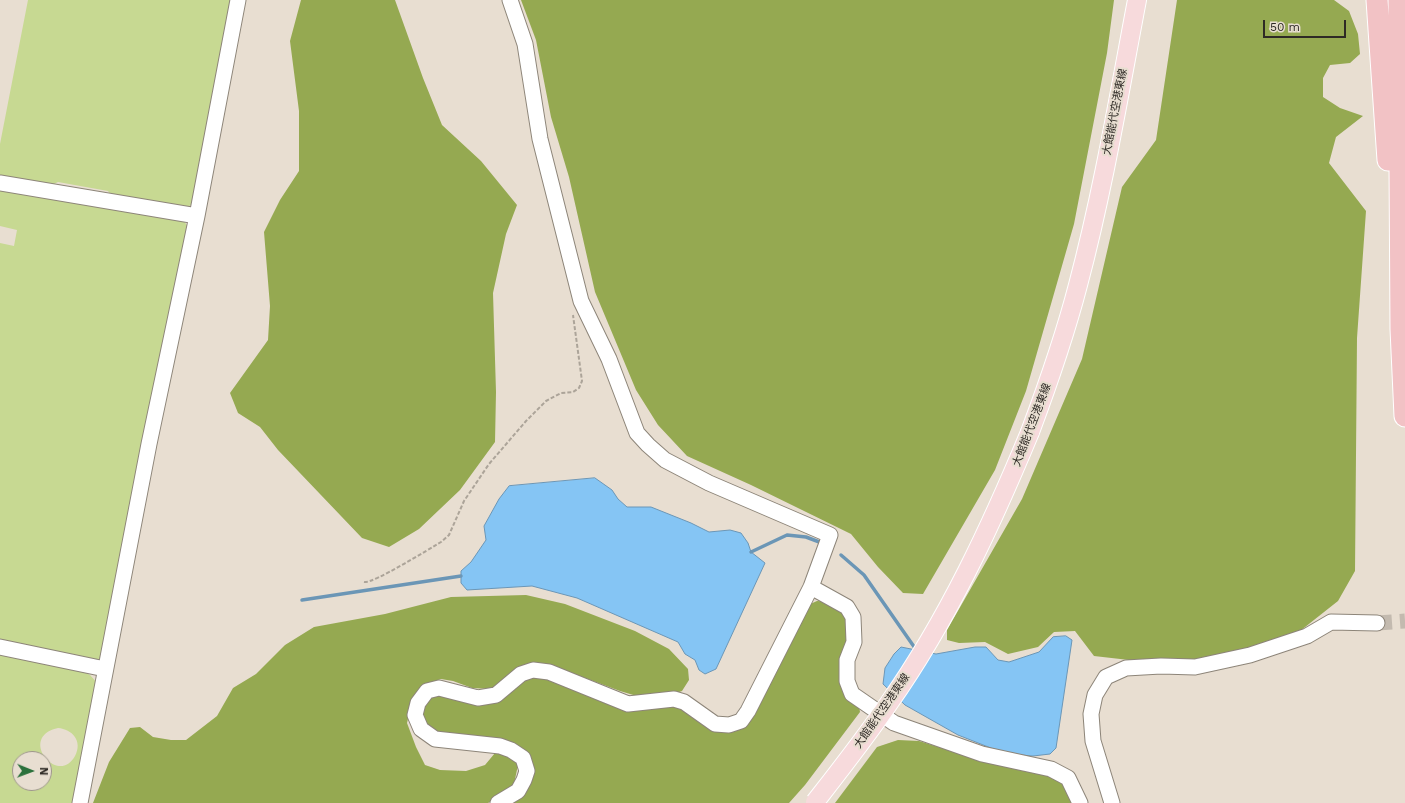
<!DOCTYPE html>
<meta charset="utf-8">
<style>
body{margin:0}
#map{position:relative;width:1405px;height:803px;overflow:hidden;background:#e8ded1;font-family:"Work Sans",sans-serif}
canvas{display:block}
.north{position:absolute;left:12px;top:751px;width:40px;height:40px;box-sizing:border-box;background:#e8ded1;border:1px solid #9e968c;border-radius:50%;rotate:91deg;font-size:11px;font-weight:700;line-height:16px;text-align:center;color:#2e2a25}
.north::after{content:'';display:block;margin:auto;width:14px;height:18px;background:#2c713c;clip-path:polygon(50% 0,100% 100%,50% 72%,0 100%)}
.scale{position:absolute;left:1263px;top:20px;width:83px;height:18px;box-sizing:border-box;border:2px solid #2e2a25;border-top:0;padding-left:5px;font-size:12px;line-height:14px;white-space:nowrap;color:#2e2a25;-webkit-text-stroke:3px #e8ded1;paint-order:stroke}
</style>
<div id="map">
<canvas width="1405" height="803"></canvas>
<div class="north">N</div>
<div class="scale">50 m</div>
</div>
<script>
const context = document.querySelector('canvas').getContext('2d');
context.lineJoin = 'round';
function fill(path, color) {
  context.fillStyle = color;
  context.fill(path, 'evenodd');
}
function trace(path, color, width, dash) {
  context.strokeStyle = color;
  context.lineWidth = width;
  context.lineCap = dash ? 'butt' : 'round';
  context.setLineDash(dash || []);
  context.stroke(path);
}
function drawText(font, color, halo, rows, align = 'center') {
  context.font = font + ' "Work Sans","Noto Sans JP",sans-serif';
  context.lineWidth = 4;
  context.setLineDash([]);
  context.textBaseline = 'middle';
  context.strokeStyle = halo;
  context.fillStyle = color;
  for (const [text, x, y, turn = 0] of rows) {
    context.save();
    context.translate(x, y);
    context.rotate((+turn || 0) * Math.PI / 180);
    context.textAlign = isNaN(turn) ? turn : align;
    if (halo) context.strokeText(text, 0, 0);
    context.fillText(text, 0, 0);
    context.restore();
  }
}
const green = new Path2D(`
 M28 0H233L192 204 187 208 112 197 108 191 58 182 50 186 0 177V144Z
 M0 188 184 221 188 227 103 654 98 661 0 642V243L14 246 17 230 0 226Z
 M0 654 81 670 90 675 99 685 76 803H0ZM58 728C72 729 83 741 75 756 58 787 17 737 58 728ZM20 759H44V783H20Z`);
const forest = new Path2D(`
 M301 0H395L423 78 442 125 481 161 517 205 506 234 493 293 496 392 495 442 460 490 419 529 389 547 362 538 278 450 260 427 238 413 230 393 268 340 270 306 264 232 280 200 299 171V111L290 41Z
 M521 0H1114L1107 53 1074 224 1026 391 995 470 923 594 903 593 878 567 851 534 751 485 687 456 658 425 636 390 595 292 569 177 551 117 536 40Z
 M1177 0H1334L1349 11 1358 34 1360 54 1350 63 1330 65 1323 78V97L1340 108 1363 116 1336 137 1329 163 1366 211 1357 338 1355 571 1338 601 1300 631 1241 653 1195 661 1129 660 1094 656 1075 631 1054 632 1038 647 1008 654 985 642 959 643 947 640V630L1022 499 1082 359 1122 187 1156 140Z
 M526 595 565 604 635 631 669 649 688 669 689 680 682 691 665 697H640L620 691 550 665 490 689 472 688 453 681 441 679 424 685 413 698 407 723 416 747 425 765 440 770 466 771 485 765 495 753 503 752 515 758 518 765 514 784 504 794 488 803H93L109 762 130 728 140 727 153 737 171 740H186L217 716 233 688 256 674 285 645 314 627 385 614 451 597Z
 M817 601 831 602 844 611 848 625V644L860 712 805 785 789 803H510L531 760 522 748 508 744 440 734 423 725 421 711 434 693 480 702 526 676 538 674 629 708 672 704 731 729 808 605Z
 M898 740 919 741 987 762 1047 773 1065 783 1075 803H835L877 747Z`);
const water = new Path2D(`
 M595 478 612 490 618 499 627 507H651L691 523 709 532 730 530 741 533 748 543 751 552 765 563 716 669 705 674 699 670 695 660 685 654 678 642 577 598 532 586 467 590 461 583V571L471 562 486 540 484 526 499 499 509 486Z
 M1066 636 1072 640 1056 748 1050 754 1033 756 1006 754 958 735 905 705 883 684 885 668 894 654 901 647 936 654 975 647H986L998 660 1009 662 1039 652 1053 637Z`);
const stream = new Path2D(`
 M751 552 787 535 806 537 822 543
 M841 555 864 575 917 651
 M302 600 461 576`);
const minorTunnel = new Path2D(`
 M1377 623 1405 621`);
const path = new Path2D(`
 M364 582C373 584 429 549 441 542L449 535 464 501 489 464 526 421 546 401 561 393 573 392 579 388 582 381 573 315`);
const minor = new Path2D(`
 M0 183 197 216
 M811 587 847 607 853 617 854 642 847 660V681L852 694 894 723 982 754 1051 769 1068 778 1080 803
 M0 647 105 669
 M80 803 149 444 197 216 238 0
 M498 803 518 791 524 780 527 771 523 758 511 750 500 746 435 739 421 729 415 715 418 703 427 691 439 688 478 698 496 695 521 674 533 670 549 672 628 704 674 699 684 702 715 724 729 725 741 721 748 711 811 587 830 535 709 483 665 460 648 445 637 433 609 359 581 301 540 139 525 44 510 0
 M1112 803 1093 741 1091 714 1095 695 1106 677 1126 668 1161 666 1195 667 1250 655 1307 636 1331 622 1377 623`);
const major = new Path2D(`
 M1030 432C1048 384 1065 335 1078 285 1103 191 1119 95 1137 0`);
const highway = new Path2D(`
 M1377 0 1388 160
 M1399 0 1401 329 1405 416`);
const majorBridge = new Path2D(`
 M815 802C840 770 866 737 889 703 948 619 991 526 1030 432`);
const streetNames = [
 ["大館能代空港東線",1115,112,-79],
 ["大館能代空港東線",1032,425,-69],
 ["大館能代空港東線",882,711,-55]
];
fill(green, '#c7d992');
fill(forest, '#95a951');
fill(water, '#85c5f4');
trace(water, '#6b96b6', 1);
trace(stream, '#6b96b6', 3.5);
trace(minorTunnel, '#c3baaf', 15, [15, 8]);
trace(minor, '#8d8579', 17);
trace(major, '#fff', 20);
trace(highway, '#fff', 23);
trace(path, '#aca499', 2, [4, 2]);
trace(minor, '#fff', 15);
trace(major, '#f7dadc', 18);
trace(highway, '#f2c2c5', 21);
trace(majorBridge, '#fff', 20, []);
trace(majorBridge, '#f7dadc', 18);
drawText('11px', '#2e2a25', '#e8ded1', streetNames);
</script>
